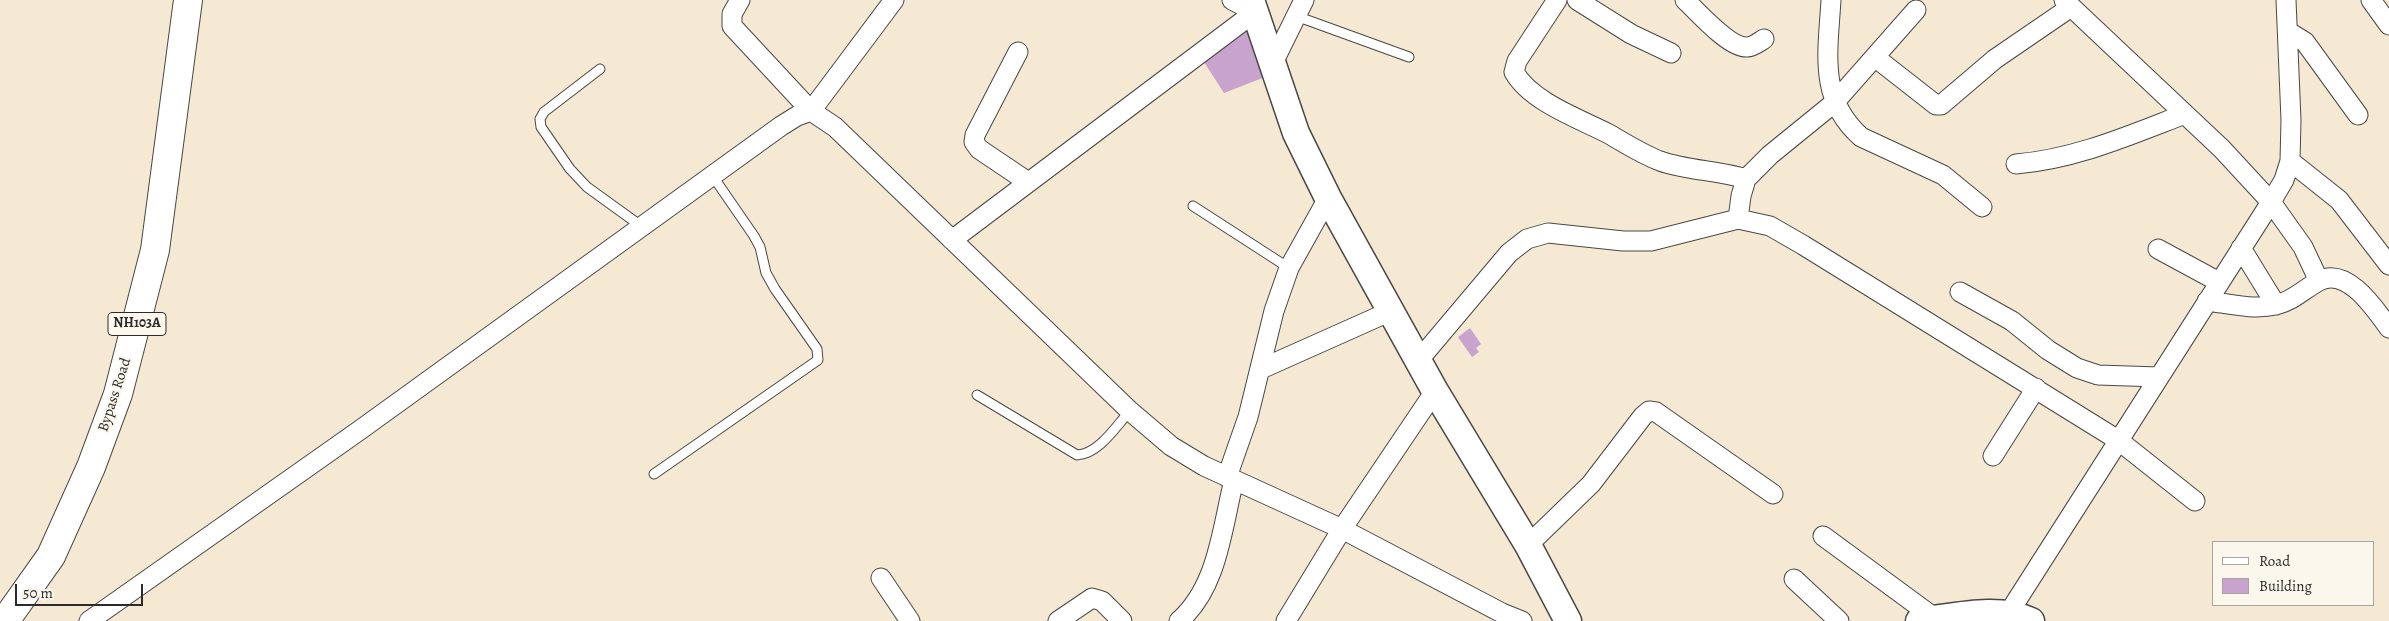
<!DOCTYPE html>
<style>
body{margin:0}
#map{position:relative;width:2389px;height:621px;overflow:hidden;background:#f6e9d3;font-family:Alegreya,serif}
canvas{display:block}
.legend{position:absolute;left:2212px;top:541px;width:162px;height:65px;box-sizing:border-box;background:#fbf7ec;border:1px solid #a8a59f;margin:0;padding:6px 9px;list-style:none;font-size:15px;color:#2b2b2b}
.legend li{display:flex;align-items:center;gap:10px;height:25px}
.legend b{width:25px;border:1px solid #a8a59f}
.scale{position:absolute;left:15px;top:584px;width:128px;height:22px;box-sizing:border-box;border:2px solid #2b2b2b;border-top:0;padding-left:6px;font-size:15px;line-height:18px;white-space:nowrap;color:#2b2b2b;-webkit-text-stroke:4px #fbf7ec;paint-order:stroke}
</style>
<div id="map">
<canvas width="2389" height="621"></canvas>
<ul class="legend">
<li><b style="height:6px;background:#fff"></b>Road</li>
<li><b style="height:14px;background:#c8a3ce"></b>Building</li>
</ul>
<div class="scale">50 m</div>
</div>
<script>
const context = document.querySelector('canvas').getContext('2d');
context.lineJoin = 'round';
function fill(path, color) {
  context.fillStyle = color;
  context.fill(path, 'evenodd');
}
function trace(path, color, width, dash) {
  context.strokeStyle = color;
  context.lineWidth = width;
  context.lineCap = dash ? 'butt' : 'round';
  context.setLineDash(dash || []);
  context.stroke(path);
}
function drawText(font, color, halo, rows, align = 'center') {
  context.font = font + ' Alegreya,serif';
  context.lineWidth = 4;
  context.setLineDash([]);
  context.textBaseline = 'middle';
  context.strokeStyle = halo;
  context.fillStyle = color;
  for (const [text, x, y, turn = 0] of rows) {
    context.save();
    context.translate(x, y);
    context.rotate((+turn || 0) * Math.PI / 180);
    context.textAlign = isNaN(turn) ? turn : align;
    if (halo) context.strokeText(text, 0, 0);
    context.fillText(text, 0, 0);
    context.restore();
  }
}
const building = new Path2D(`
 M1247 29 1265 77 1224 93 1202 59Z
 M1470 328 1481 344 1476 348 1479 352 1472 357 1458 337Z`);
const lane = new Path2D(`
 M1296 16 1409 57
 M600 69 544 112 540 119 541 127 570 169 587 187 641 226
 M1193 206 1289 268
 M977 395 1077 455C1099 454 1116 426 1130 411
 M654 474 818 360 817 349 775 289 766 273 760 247 754 236 712 175`);
const street = new Path2D(`
 M740 0 732 14V26L811 111 835 127 1130 411 1171 446 1204 466 1342 529 1502 613 1522 621
 M1557 0 1517 61 1514 72C1531 102 1580 119 1609 134 1626 144 1642 154 1660 161 1688 171 1718 170 1746 179
 M1577 0 1631 34 1671 53
 M1685 0C1698 12 1729 48 1747 47 1753 47 1759 42 1764 39
 M1831 0C1828 52 1818 99 1861 137L1943 175 1982 207
 M2286 0 2291 120 2290 161 2284 180 2271 202 2303 247 2319 281
 M2371 0 2389 25
 M2289 32 2305 42 2358 115
 M1018 52 975 135 974 142 979 149 1028 182
 M1876 58 1936 105H1941L1995 59 2071 7
 M1272 65 1304 0
 M2290 161 2339 200 2389 265
 M2016 164C2076 159 2130 135 2185 114
 M1738 219 1741 196 1746 179 1770 155 1834 103 1916 10
 M952 240 1255 12 1232 0
 M2241 248 2276 305
 M2158 249 2219 282
 M1960 292 2012 321 2048 350 2077 368 2098 375 2159 377
 M2207 301C2230 304 2253 310 2276 305 2293 301 2304 289 2319 281 2347 266 2375 309 2389 328
 M1418 361 1509 253 1527 239 1548 233 1623 241H1651L1738 219 1770 226 1803 245 2118 440 2195 501
 M1261 369 1391 311
 M1993 456 2036 388
 M1227 477 1248 417 1274 311 1289 268 1328 198
 M1823 536 1936 619
 M1528 545 1591 484 1643 416 1649 411 1656 412 1773 494
 M881 578 910 621
 M1794 579 1839 621
 M2008 614 2271 202 2222 149 2064 0
 M89 621 360 430 781 126 797 116 811 111 894 0
 M1058 621 1092 598 1102 601 1122 621
 M1179 621C1218 587 1222 528 1234 480
 M1286 621 1342 529 1435 391`);
const secondary = new Path2D(`
 M1251 0 1296 133 1328 198 1435 391 1528 545 1568 621
 M1919 621C1954 617 1998 605 2031 621`);
const highway = new Path2D(`
 M5 621 51 556 91 467 118 394 155 250 188 0`);
const shields = [
 [137,324,58]
];
const shieldNames = [
 ["NH103A",137,324]
];
const streetNames = [
 ["Bypass Road",115,395,-72]
];
fill(building, '#c8a3ce');
trace(lane, '#494844', 11);
trace(street, '#494844', 21);
trace(secondary, '#494844', 29);
trace(highway, '#494844', 30);
trace(lane, '#fff', 9);
trace(street, '#fff', 19);
trace(secondary, '#fff', 26);
trace(highway, '#fff', 28);
for (const [x, y, w] of shields) {
  const box = new Path2D();
  box.roundRect(x - w / 2, y - 11.5, w, 23, 4);
  context.fillStyle = '#fbf7ec';
  context.fill(box);
  trace(box, '#2b2b2b', 1);
}
drawText('bold 14px', '#2b2b2b', null, shieldNames);
drawText('15px', '#2b2b2b', '#fbf7ec', streetNames);
</script>
